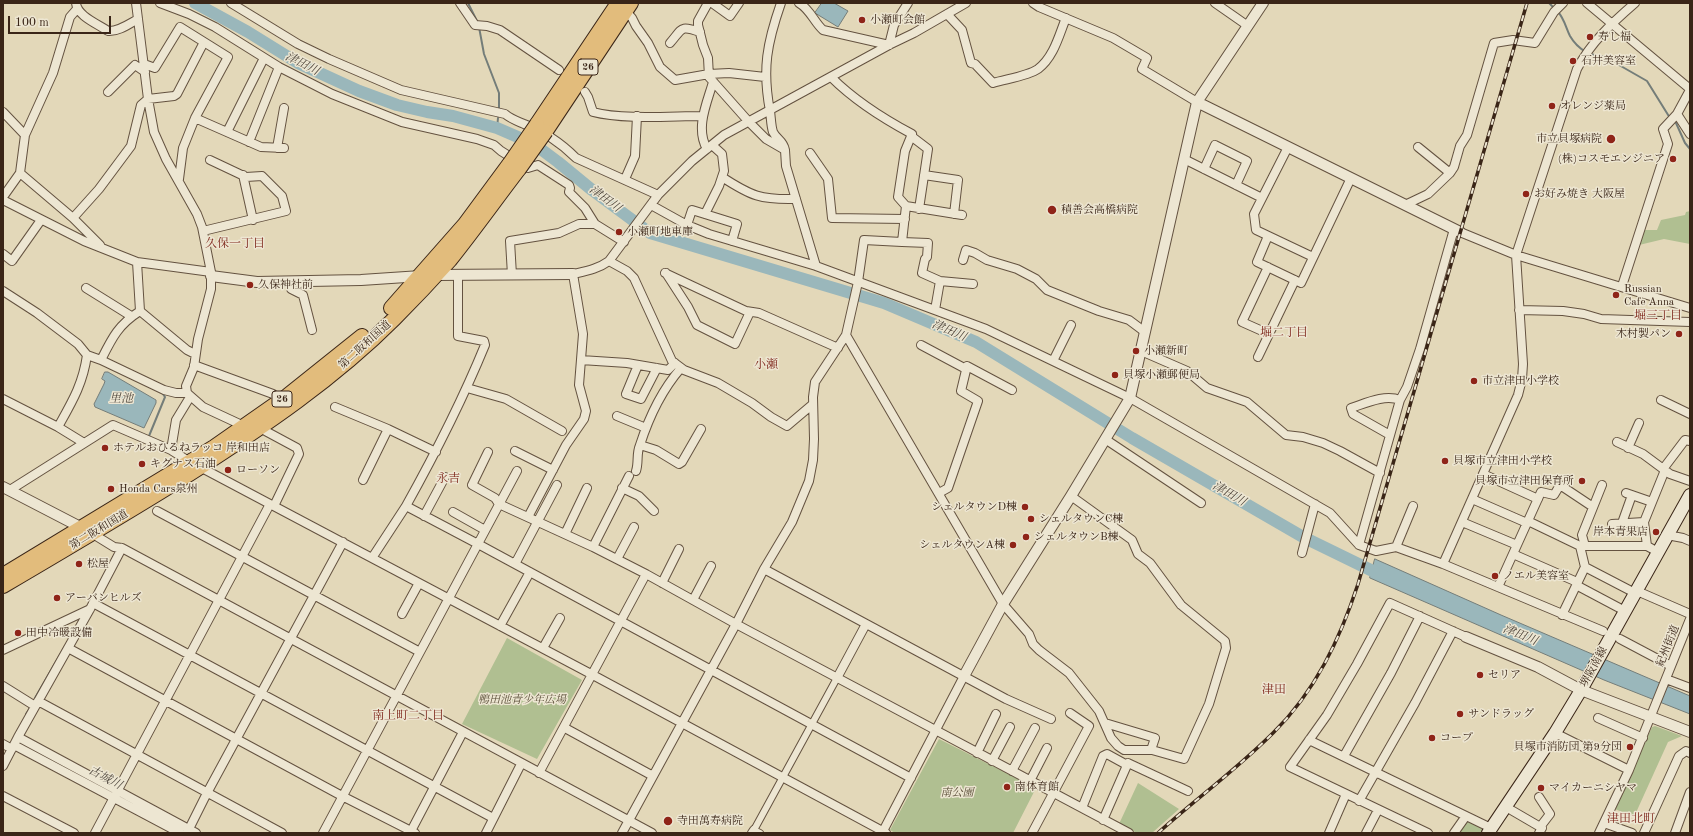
<!DOCTYPE html>
<meta charset="utf-8">
<style>
body{margin:0}
#map{position:relative;width:1693px;height:836px;overflow:hidden;background:#e3d8b9;font-family:"Old Standard TT",serif}
canvas{display:block}
.frame{position:absolute;inset:0;border:4px solid #3a2517;pointer-events:none}
.scale{position:absolute;left:8px;top:16px;width:103px;height:18px;box-sizing:border-box;border:2px solid #3a2517;border-top:0;padding-left:5px;font-size:12px;line-height:14px;white-space:nowrap;color:#3a2517;-webkit-text-stroke:3px #ede6d2;paint-order:stroke}
</style>
<div id="map">
<canvas width="1693" height="836"></canvas>
<div class="frame"></div>
<div class="scale">100 m</div>
</div>
<script>
const context = document.querySelector('canvas').getContext('2d');
context.lineJoin = 'round';
function fill(path, color) {
  context.fillStyle = color;
  context.fill(path, 'evenodd');
}
function trace(path, color, width, dash) {
  context.strokeStyle = color;
  context.lineWidth = width;
  context.lineCap = dash ? 'butt' : 'round';
  context.setLineDash(dash || []);
  context.stroke(path);
}
function drawText(font, color, halo, rows, align = 'center') {
  context.font = font + ' "Old Standard TT","Noto Serif JP",serif';
  context.lineWidth = 3;
  context.setLineDash([]);
  context.textBaseline = 'middle';
  context.strokeStyle = halo;
  context.fillStyle = color;
  for (const [text, x, y, turn = 0] of rows) {
    context.save();
    context.translate(x, y);
    context.rotate((+turn || 0) * Math.PI / 180);
    context.textAlign = isNaN(turn) ? turn : align;
    if (halo) context.strokeText(text, 0, 0);
    context.fillText(text, 0, 0);
    context.restore();
  }
}
const green = new Path2D(`
 M1690 211V244L1664 239 1639 245 1644 230H1657L1661 220 1685 215 1686 212Z
 M507 638 582 680 537 759 462 724Z
 M1655 726 1682 736 1668 742 1634 817 1615 809 1652 727Z
 M939 739 1036 788 1013 833H895L890 830Z
 M1138 783 1179 809 1152 833H1137L1119 824Z
 M1466 820 1484 830 1482 833H1456Z`);
const water = new Path2D(`
 M822 3H834L848 11 838 27 815 13Z
 M105 372H108L156 400V403L144 428 95 407 94 404 104 384 105 381 102 379Z
 M1375 559 1501 615 1690 696V714L1604 680 1370 578Z`);
const stream = new Path2D(`
 M468 3 478 23
 M1549 3 1555 9
 M1558 12C1564 18 1566 28 1570 36 1574 43 1579 48 1586 52
 M479 27 484 54 499 93V109
 M1590 54 1605 57 1647 81 1670 118
 M1674 121 1676 123 1685 143 1690 149
 M497 128 498 118
 M149 436 165 397 163 394
 M35 698 65 646
 M26 714 30 708
 M18 742 36 751`);
const river = new Path2D(`
 M195 3 248 32 298 63 359 91 397 105 427 112 453 116 497 128 534 144 558 162 592 190 650 233 884 303 976 342 1132 438 1303 537 1385 577`);
const pedestrian = new Path2D(`
 M760 833 754 830 837 678`);
const minor = new Path2D(`
 M76 3C77 16 98 24 108 31 118 32 129 24 138 19
 M136 3 148 99 154 132 166 159 197 214 202 227 211 272V289L198 339 194 367 186 386 187 393 203 407 246 427
 M160 3 189 14 215 27 279 67 332 94 402 122 477 139 494 145 501 151 528 168 538 165 569 185 570 188 569 192 585 208 595 224 624 242
 M231 3 298 44 329 59 401 90 505 114C511 119 517 121 524 124 543 131 562 144 576 158L658 195
 M460 3 475 25 487 26 500 30 559 70
 M708 3 698 21V25L703 45 708 58 709 77 749 122 766 139 785 150 786 166 816 266
 M712 3 730 16 739 3
 M781 3C767 43 762 69 770 111 771 118 771 126 773 132 777 140 783 140 785 150
 M799 3C810 9 814 22 823 30L889 45
 M1033 3 1039 7 1113 38 1147 58 1142 69 1197 102
 M1215 3 1248 26
 M1587 3 1690 89
 M626 11 632 18 636 26 648 43 660 67 675 80 709 74 729 73 765 77
 M947 14 962 30 971 63 975 64 993 83C1006 79 1028 76 1038 69 1054 57 1059 35 1066 18
 M670 43C683 28 680 25 700 32
 M889 45 894 25 908 3
 M144 64 155 68 180 27 228 57 195 118 183 148 179 179
 M831 77C855 101 882 118 912 134L905 151 898 197 906 206 962 215
 M108 92 135 65 145 72
 M585 92 588 97 593 112C623 120 671 116 702 116
 M3 112 25 135 20 173 73 218 100 245
 M1677 114 1690 134
 M195 118 261 147 284 148
 M227 132 264 58
 M25 135 53 73 70 17 77 9
 M911 136 928 149 919 209
 M249 142 279 67
 M1288 147 1254 214 1256 230 1313 257
 M1418 147 1450 173
 M277 148 284 108
 M707 149C695 128 707 103 713 82
 M810 153 828 179 832 218 905 219
 M1184 159 1262 198
 M1204 169 1215 145 1247 161 1236 185
 M243 175 253 220
 M924 175 958 180 954 214
 M722 177C751 196 761 200 796 199
 M625 179 635 156 637 116
 M3 197 20 173
 M3 200 84 241 137 262 211 272
 M1407 204 1428 194 1450 173 1454 167 1460 146 1467 135 1494 43 1513 40 1535 43 1554 12 1563 3
 M651 205 687 225 709 234 816 266 986 329 1130 398 1330 513 1359 545 1376 551 1396 547 1443 564 1603 631
 M906 206 902 242 864 240 858 282 846 335 1003 604 1029 634 1033 644 1039 650 1069 673 1099 711 1111 738 1118 746 1124 750H1152L1184 759 1209 704 1226 648 1225 641 1181 605 1150 563 1138 554 1132 540 1071 496
 M705 214 719 186 724 171 722 154 712 145
 M73 218 99 189 131 146 141 105 148 99 174 96 177 94 204 42
 M687 225 692 210 737 224 732 241
 M203 231 286 211 282 196 262 176 246 177 210 160
 M1460 232 1516 255 1690 308
 M1268 236 1257 262 1301 283 1351 178
 M902 242 928 243 927 257 925 259 922 273 940 281 973 284
 M3 254 12 261 41 220
 M963 260 966 250 975 253 987 260 1017 269 1036 279 1047 290 1099 311 1129 320 1145 332
 M609 261 627 271 634 278 672 361 684 370 718 383 752 403 771 417 787 426 813 404
 M1268 267 1242 322 1269 334
 M665 273 746 311 759 313 838 348
 M666 273 688 307 697 325 735 344 750 312
 M512 275 510 241 559 233 579 224H595
 M290 281 291 289 303 295 312 330
 M1622 286 1668 144 1663 129 1677 114 1690 90
 M86 288 131 316
 M3 291 37 313 78 344 87 355 101 360 164 390 176 393H187
 M935 310 940 281
 M1519 310 1563 311 1584 314 1601 319 1690 322
 M140 311 187 350 195 354
 M921 345 966 369
 M1141 351 1187 371 1207 388 1247 402 1286 435 1303 437 1323 443 1340 451 1380 473
 M1258 357 1295 280
 M101 360C112 338 118 325 140 311L137 262
 M581 360 627 363 668 370 675 363
 M1053 361 1071 325
 M194 365 273 394 280 401
 M638 365 626 394 641 399 657 368
 M681 368C661 391 649 417 640 445L656 450 679 464 682 462 701 429
 M467 388 506 399 562 431
 M3 399 58 427 84 443
 M1661 400 1690 414
 M335 407 388 429 436 452
 M617 416 646 428
 M58 427C72 402 83 384 87 355
 M258 427 297 448 299 454 274 506
 M1390 435 1353 414 1351 408C1366 403 1385 394 1400 400
 M1105 439 1201 503
 M1617 442 1643 454 1670 474 1690 481
 M1628 448 1639 423
 M171 450 176 420 190 397
 M515 451 553 470
 M488 452 472 485 495 498 499 504 593 547 646 574 736 624 1129 833
 M200 467 591 674 886 833
 M1663 469 1685 440 1690 441
 M636 471C639 462 636 454 640 445
 M1483 474 1538 499
 M363 480 388 429
 M622 488 639 496 654 511
 M10 490 113 425 171 450 190 462
 M939 493 948 488 978 401 961 391 967 366 1012 390
 M1626 493 1652 502
 M1472 499 1527 523
 M406 506C435 454 462 401 485 345L484 341 458 336V276
 M157 511 420 652
 M453 512 485 530
 M424 516 445 477
 M528 517 566 445 584 419 586 411 579 385 583 334 573 274C586 271 598 269 609 261L658 195 692 161 724 135 889 45 914 33 966 3
 M1528 521 1580 546H1647L1658 552
 M1462 522 1517 545
 M1622 523 1632 495
 M1612 524 1644 522
 M93 534 114 547 122 548 652 833
 M565 534 587 488
 M1667 535 1683 538 1690 541
 M1359 545 1400 400 1407 387 1420 349 1454 229
 M1585 546 1582 535 1602 485
 M1647 546 1644 522 1665 470
 M593 547 629 476
 M1396 547 1413 506
 M1302 553 1315 504
 M1513 554 1577 582
 M372 558 406 506 478 544 911 778
 M617 559 634 527
 M515 564 557 485
 M1443 564 1518 395 1522 379 1523 364 1516 255 1577 69C1591 42 1612 23 1635 3
 M1585 567 1635 593
 M764 569 1006 699 1051 719
 M662 583 679 549
 M1576 585 1625 611
 M1498 587 1541 492 1554 495 1560 485 1593 507
 M1637 591 1690 614
 M693 600 711 566
 M93 603 493 818
 M402 614 419 583
 M1562 615 1585 567 1580 546
 M500 626 530 572
 M1620 639 1671 666
 M68 648 342 796 415 833
 M543 648 560 618
 M3 650 90 609
 M837 678 866 624
 M1666 679 1690 688
 M3 686 35 706
 M38 701 282 833
 M1598 718 1643 738
 M1105 723 1155 738 1151 750
 M565 728 653 776
 M1555 733 1629 770
 M18 737 196 833
 M1309 740 1491 828
 M3 744 12 749
 M14 745 180 833
 M977 753 996 714
 M1344 756 1391 673 1420 616
 M992 761 1010 727
 M3 766 18 737 90 609 122 548
 M1012 771 1035 728
 M539 773 646 574
 M1030 781 1047 748
 M3 796 74 833
 M1539 797 1550 814 1540 827
 M1359 801 1415 703 1453 631
 M1506 807 1542 828 1539 833
 M1082 808 1103 756 1107 754 1127 765
 M1103 820 1128 763 1188 791
 M1604 823 1632 833
 M95 833 270 504
 M187 833 207 793 343 542
 M323 833 517 471
 M410 833 463 732
 M486 833 521 764
 M622 833 736 624 764 569 792 522 809 481 813 460 814 439 813 397 815 382 846 335
 M752 833 754 830
 M882 833 964 676
 M1032 833 1089 726 1070 713
 M1329 833 1346 794
 M1366 833 1378 810
 M1428 833 1290 767 1327 715 1357 664 1390 603 1466 637
 M1454 833 1466 816
 M1599 833 1629 770 1690 619
 M1644 833 1679 756 1686 751 1690 753
 M1675 833 1690 792`);
const tertiary = new Path2D(`
 M1197 102 1460 232
 M211 276 257 282 361 280 436 275 573 274
 M3 487 86 530
 M1466 637 1538 667 1581 690 1690 732
 M964 676 1003 604 1071 496 1130 398 1197 102 1263 3`);
const secondary = new Path2D(`
 M1488 833 1555 733 1581 690 1690 495`);
const trunk = new Path2D(`
 M537 124 618 3
 M546 131 631 3
 M391 308 465 224 510 163
 M3 575 214 447 287 396 362 336
 M3 586C66 549 129 512 191 473 263 427 334 379 394 319 413 300 432 280 450 260 474 230 496 199 519 169`);
const rail = new Path2D(`
 M1158 833C1196 799 1237 769 1273 733 1315 692 1340 639 1358 584L1527 3`);
const trunkBridge = new Path2D(`
 M510 163 537 124
 M519 169 546 131`);
const markers = [
 [862,20,4,"#8f2418"],
 [1590,37,4,"#8f2418"],
 [1573,61,4,"#8f2418"],
 [1552,106,4,"#8f2418"],
 [1611,139,5,"#8f2418"],
 [1673,159,4,"#8f2418"],
 [1526,194,4,"#8f2418"],
 [1052,210,5,"#8f2418"],
 [619,232,4,"#8f2418"],
 [250,285,4,"#8f2418"],
 [1616,295,4,"#8f2418"],
 [1679,334,4,"#8f2418"],
 [1136,351,4,"#8f2418"],
 [1115,375,4,"#8f2418"],
 [1474,381,4,"#8f2418"],
 [105,448,4,"#8f2418"],
 [1445,461,4,"#8f2418"],
 [142,464,4,"#8f2418"],
 [228,470,4,"#8f2418"],
 [1582,481,4,"#8f2418"],
 [111,489,4,"#8f2418"],
 [1025,507,4,"#8f2418"],
 [1031,519,4,"#8f2418"],
 [1656,532,4,"#8f2418"],
 [1026,537,4,"#8f2418"],
 [1013,545,4,"#8f2418"],
 [79,564,4,"#8f2418"],
 [1495,576,4,"#8f2418"],
 [57,598,4,"#8f2418"],
 [18,633,4,"#8f2418"],
 [1480,675,4,"#8f2418"],
 [1460,714,4,"#8f2418"],
 [1432,738,4,"#8f2418"],
 [1630,747,4,"#8f2418"],
 [1007,787,4,"#8f2418"],
 [1541,788,4,"#8f2418"],
 [668,821,5,"#8f2418"]
];
const shields = [
 [588,67,20],
 [282,399,20]
];
const shieldNames = [
 ["26",588,67],
 ["26",282,399]
];
const poiNames = [
 ["小瀬町会館",870,20],
 ["寿し福",1598,37],
 ["石井美容室",1581,61],
 ["オレンジ薬局",1560,106],
 ["市立貝塚病院",1602,139,"right"],
 ["(株)コスモエンジニア",1665,159,"right"],
 ["お好み焼き 大阪屋",1534,194],
 ["積善会高橋病院",1061,210],
 ["小瀬町地車庫",627,232],
 ["久保神社前",258,285],
 ["Russian",1624,289],
 ["Cafe Anna",1624,302],
 ["木村製パン",1671,334,"right"],
 ["小瀬新町",1144,351],
 ["貝塚小瀬郵便局",1123,375],
 ["市立津田小学校",1482,381],
 ["ホテルおひるねラッコ 岸和田店",113,448],
 ["貝塚市立津田小学校",1453,461],
 ["キグナス石油",150,464],
 ["ローソン",236,470],
 ["貝塚市立津田保育所",1574,481,"right"],
 ["Honda Cars泉州",119,489],
 ["シェルタウンD棟",1017,507,"right"],
 ["シェルタウンC棟",1039,519],
 ["岸本青果店",1648,532,"right"],
 ["シェルタウンB棟",1034,537],
 ["シェルタウンA棟",1005,545,"right"],
 ["松屋",87,564],
 ["ノエル美容室",1503,576],
 ["アーバンヒルズ",65,598],
 ["田中冷暖設備",26,633],
 ["セリア",1488,675],
 ["サンドラッグ",1468,714],
 ["コープ",1440,738],
 ["貝塚市消防団 第9分団",1622,747,"right"],
 ["南体育館",1015,787],
 ["マイカーニシヤマ",1549,788],
 ["寺田萬寿病院",677,821]
];
const streetNames = [
 ["第二阪和国道",365,345,-42],
 ["第二阪和国道",99,530,-31],
 ["紀州街道",1668,646,-68],
 ["堺阪南線",1594,667,-61]
];
const parkNames = [
 ["鴨田池青少年広場",522,700],
 ["南公園",957,793]
];
const waterNames = [
 ["津田川",302,64,27],
 ["津田川",605,199,37],
 ["津田川",949,331,23],
 ["里池",121,399],
 ["津田川",1229,494,30],
 ["津田川",1520,635,22],
 ["古城川",105,778,28]
];
const neighbourhoodNames = [
 ["久保一丁目",235,244],
 ["堀三丁目",1658,316],
 ["堀二丁目",1284,333],
 ["小瀬",766,365],
 ["永吉",448,479],
 ["津田",1274,690],
 ["南上町二丁目",408,716],
 ["津田北町",1631,819]
];
fill(green, '#b0bf91');
fill(water, '#9ab7bb');
trace(water, '#747d79', 1);
trace(stream, '#747d79', 2);
trace(river, '#9ab7bb', 12);
trace(pedestrian, '#645240', 8);
trace(minor, '#645240', 10);
trace(tertiary, '#645240', 12);
trace(secondary, '#3a2517', 14);
trace(trunk, '#3a2517', 16);
trace(pedestrian, '#ede6d2', 6);
trace(minor, '#ede6d2', 8);
trace(tertiary, '#ede6d2', 10);
trace(secondary, '#ede6d2', 12);
trace(trunk, '#e2bc7c', 14);
trace(rail, '#3a2517', 3.5);
trace(rail, '#ede6d2', 2, [6]);
trace(trunkBridge, '#3a2517', 16, []);
trace(trunkBridge, '#e2bc7c', 14);
for (const [x, y, r, color] of markers) {
  const dot = new Path2D();
  dot.arc(x, y, r, 0, 2 * Math.PI);
  context.fillStyle = color;
  context.fill(dot);
  trace(dot, '#ede6d2', 1.5);
}
for (const [x, y, w] of shields) {
  const box = new Path2D();
  box.roundRect(x - w / 2, y - 8, w, 16, 3);
  context.fillStyle = '#ede6d2';
  context.fill(box);
  trace(box, '#3a2517', 1);
}
drawText('bold 10px', '#3a2517', null, shieldNames);
drawText('11px', '#3a2517', '#ede6d2', poiNames, 'left');
drawText('11px', '#3a2517', '#ede6d2', streetNames);
drawText('italic 11px', '#584c36', '#ede6d2', parkNames);
drawText('italic 12px', '#524a40', '#ede6d2', waterNames);
drawText('12px', '#7a1f14', '#ede6d2', neighbourhoodNames);
</script>
